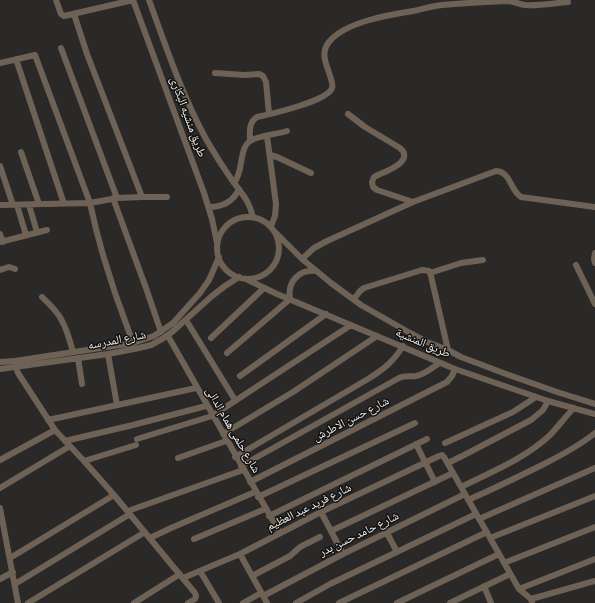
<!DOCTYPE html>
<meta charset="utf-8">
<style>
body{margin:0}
canvas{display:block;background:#2b2927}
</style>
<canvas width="595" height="603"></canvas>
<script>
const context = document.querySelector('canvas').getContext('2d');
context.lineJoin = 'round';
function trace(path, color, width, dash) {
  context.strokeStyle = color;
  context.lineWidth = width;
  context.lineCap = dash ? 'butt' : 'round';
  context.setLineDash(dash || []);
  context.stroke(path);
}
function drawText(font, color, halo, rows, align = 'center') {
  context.font = font + ' "Alegreya Sans","Noto Naskh Arabic",sans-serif';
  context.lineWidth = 3;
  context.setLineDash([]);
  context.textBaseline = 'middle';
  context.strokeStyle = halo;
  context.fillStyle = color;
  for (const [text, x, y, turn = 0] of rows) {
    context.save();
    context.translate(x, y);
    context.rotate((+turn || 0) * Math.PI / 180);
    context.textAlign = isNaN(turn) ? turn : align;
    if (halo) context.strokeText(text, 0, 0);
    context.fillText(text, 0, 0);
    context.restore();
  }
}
const minor = new Path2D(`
 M56 0 61 14 64 16 133 0
 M133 0 204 193 212 219 217 243
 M149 0C166 47 182 95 206 139 214 153 223 167 232 180 242 194 249 200 253 217
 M74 14 87 54 142 197
 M61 48 117 198
 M16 59 64 204
 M0 63 35 55 90 203 96 229 103 255 115 293 133 343
 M215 73 245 75 259 74 263 76 266 82 269 114
 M348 114 365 127 400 148C416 162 383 172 374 177L372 182 373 187 377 190 413 202
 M267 136 276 204 275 216 271 226
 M250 141C250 132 248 123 257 117 271 114 328 101 332 88 333 85 332 82 331 79 328 67 319 54 329 42 345 22 388 15 413 11 423 9 432 6 442 5 464 3 485 2 506 1 513 1 519 4 525 5 539 6 554 3 568 2
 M21 152 39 204
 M270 155 277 157 311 173
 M0 166 13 205
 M234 183C245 170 237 145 254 139 265 135 277 134 287 131
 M113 198 146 288 161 332
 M0 205 90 203 117 198 142 197H167
 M17 205 26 235
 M29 205 37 232
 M209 207C223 207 233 202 239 189
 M217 248a31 31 0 1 1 62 0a31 31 0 1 1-62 0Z
 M276 233 302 259 331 283 361 305 410 333 427 342 448 350 461 357 506 374 557 392 595 404
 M0 234 3 242
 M0 242 47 230
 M595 253 594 259 595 263
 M302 259 314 248 327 241 413 202 496 171C511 172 510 190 521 197L595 207
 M576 265 595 304
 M0 270 9 267 15 269
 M430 273 461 263 483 260
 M246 279 277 294 455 369 548 401 595 414
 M42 297C49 304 56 310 61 319 67 329 70 341 73 352
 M354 299 360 291 364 288 422 270 429 271 431 276 448 350
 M186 320 235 400
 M168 336 280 533
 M211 338 264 288
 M227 353 290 299C287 282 299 269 316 271
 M108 354 117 405
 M78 358 82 384
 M15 361 16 367 18 373 55 430 84 461 114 495 195 593 196 596 195 599 188 603
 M0 362 15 361 133 343 154 336 173 323 200 293 209 280 219 257
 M0 369 108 354 139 348 151 345 162 339 172 332 212 296 225 286 239 277
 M240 376 326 314
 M48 420 196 388
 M223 434 293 392 377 336
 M137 439 212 416 351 325
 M65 441 133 425 206 406
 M445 443 513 412 536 397
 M416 444 435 482
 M235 457 368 379C384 369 393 362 403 346
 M178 458 226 441
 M0 460 55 430
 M84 461 136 445
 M448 463 468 453 531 420 543 410 548 401
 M241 466 399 378C405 375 410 377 416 376 424 375 433 367 440 363
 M250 482 447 382 452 376 455 369
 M461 487C491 472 524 459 549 436 558 427 565 417 574 408
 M0 488 70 446
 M258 497 415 423
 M468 500C493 489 518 477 542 465 560 456 579 446 595 433
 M0 508 18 603
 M128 511 243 470
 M321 512 343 554
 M269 516 427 439
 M479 519 595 468
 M331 531 453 473
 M387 533 397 552
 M150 538 171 528 255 492
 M490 538 595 496
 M194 539 265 509
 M240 554 267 603
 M10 558 114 495
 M504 563 595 527
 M200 571 219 603
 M252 576 290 556 300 547 320 537
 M183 578 240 554 321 512 439 456 442 455 444 457 519 589 531 599 532 603
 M0 579 13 572
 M15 584 130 514
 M484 586 491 603
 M519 589 595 559
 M263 596 343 554 465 494
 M531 599 595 581
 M28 603 145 532
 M134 603 180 574
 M243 603 261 593
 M296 603 330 584 476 514
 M339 603 487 532
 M397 603 499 554
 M450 603 510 574`);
const streetNames = [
 ["طريق منشيه البكارى",188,117,70],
 ["شارع المدرسه",117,340,-11],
 ["طريق المنشية",423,343,23],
 ["شارع حسن الاطرش",351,419,-27],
 ["شارع حلمى همام الدالى",233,430,60],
 ["شارع فريد عبد العظيم",309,507,-26],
 ["شارع حامد حسن بدر",359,534,-26]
];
trace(minor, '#6e6257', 6);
drawText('12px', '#f1efee', '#121211', streetNames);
</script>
